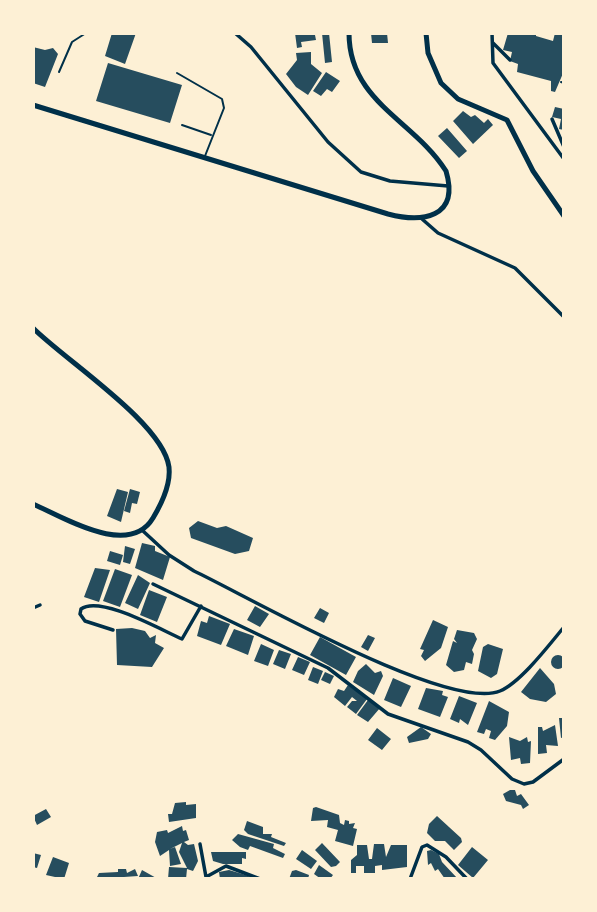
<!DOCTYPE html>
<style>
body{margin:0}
#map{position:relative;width:597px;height:912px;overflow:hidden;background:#fdf0d5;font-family:"Public Sans",sans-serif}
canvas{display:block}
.frame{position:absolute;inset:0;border:35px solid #fdf0d5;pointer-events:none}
</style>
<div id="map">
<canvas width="597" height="912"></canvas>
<div class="frame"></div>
</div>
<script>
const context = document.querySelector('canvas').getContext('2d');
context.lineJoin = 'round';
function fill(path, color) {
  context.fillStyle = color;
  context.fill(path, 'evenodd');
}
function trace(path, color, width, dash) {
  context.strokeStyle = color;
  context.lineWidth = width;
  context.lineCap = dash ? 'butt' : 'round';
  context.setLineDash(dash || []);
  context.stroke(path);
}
const building = new Path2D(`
 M112 33H136L125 64 105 56Z
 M295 33 315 35 316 40 301 42 302 47 297 48Z
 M322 33H329L332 62 325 63Z
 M371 33H387L388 43H372Z
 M508 33H536V36L553 41 555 33 564 34V71L555 92 551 91V81L517 72 518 64 510 61 512 52 503 50Z
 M33 47 45 50 53 48 58 54 45 87 33 83Z
 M311 52V64L322 73 308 95 296 87 286 74 297 60 296 53Z
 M108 63 182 85 170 123 96 101Z
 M326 72 340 81 332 92 327 89 321 96 313 91Z
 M555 107 564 109V130L559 129 561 119 552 117Z
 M463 111 471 117 475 115 484 123 488 119 493 125 473 144 453 121Z
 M447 128 467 151 459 158 438 136Z
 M117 489 128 492 121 522 107 516Z
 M130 489 140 492 137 504 132 503 130 513 124 511Z
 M198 521 217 528 226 526 253 538 249 551 235 554 191 538 189 528Z
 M142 543 155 546V551L170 557 163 580 135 568Z
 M125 546 135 549 130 564 123 562Z
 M110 551 123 555 120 565 107 561Z
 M95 568 110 570 99 602 84 597Z
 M115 569 132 575 120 607 103 601Z
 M138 575 150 583 138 609 125 603Z
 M149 590 167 597 157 622 140 615Z
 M255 606 269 614 260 627 247 620Z
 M320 608 329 613 324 623 314 618Z
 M209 616 230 624 221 645 197 636 201 621 207 623Z
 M433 620 448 627 441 648 425 661 421 656 424 650 420 649Z
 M132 628 145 631 150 638 156 635 155 643 164 648 152 667 117 665 116 629Z
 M234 629 254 636 248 655 226 646Z
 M457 630 474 633 477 639 472 650 474 654 472 664 466 662 464 670 454 672 446 665 453 641 457 643 454 639Z
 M368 635 375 638 368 651 361 647Z
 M320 637 356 657 346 675 310 655Z
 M261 644 274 650 268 666 254 661Z
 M488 644 503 649 497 674 491 678 478 671 483 647Z
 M279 650 291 654 285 669 273 664Z
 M551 662a7 7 0 1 1 14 0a7 7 0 1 1-14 0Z
 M298 657 310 662 304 675 292 670Z
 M366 664 375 673 381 671 383 676 374 695 353 682 358 671Z
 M313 667 323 671 318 684 308 680Z
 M540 668 554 684 556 694 546 702 530 699 521 692Z
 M325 672 334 676 330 684 321 680Z
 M393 678 411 686 401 707 384 700Z
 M348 685 367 699 356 714 347 707 352 701H357L352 697 345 706 334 697 338 689 344 691Z
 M426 688 443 691 442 695 448 697 440 717 418 709Z
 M459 696 477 703 468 725 460 719 459 723 450 719Z
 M368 700 380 708 368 722 357 715Z
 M489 701 509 712 507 726 495 740 489 738 491 731 486 729 484 734 477 732Z
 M559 718H564V737L561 738Z
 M555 725 558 746 546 745 547 753 538 754V727H542L543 731Z
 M421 727 431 734 428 739 409 743 407 737Z
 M377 728 391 739 382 750 368 740Z
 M509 737 520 741 527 737 528 742 531 741 530 763 521 764 520 758 511 760Z
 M510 790H515L517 796 521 794 529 805 523 809 521 805 506 801 503 794Z
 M186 802V805L196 804V818L169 822 168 814H172L175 803Z
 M316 807 339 815 340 823 344 825 345 820 349 821V824L355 823 353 828 357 829 353 846 335 841 338 830 327 827 328 820 311 821 313 808Z
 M46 809 51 817 37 825 33 816Z
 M437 816 461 838 462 842 454 850 445 841H435L427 833 429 824Z
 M247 821 263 827V834H272L271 837 286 843 284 846 248 834 244 830Z
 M182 826 183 831 186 830 189 840 184 842 188 845 194 844 198 861 193 871 187 869 186 879H168L169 867 187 868 179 852 182 843 170 849 175 847 181 864 170 866 169 850 160 856 155 842 157 832 167 830 168 833Z
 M238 834 274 844 273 848 285 854 283 858 250 846 248 850 240 847 232 840Z
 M322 843 340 862 336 866 331 867 315 850Z
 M374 844H384L386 857 391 845H407V867L382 870V865L375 866V873H364V866H356V873H351V860L357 855V845H367L369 859H372Z
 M472 847 488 860 473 878 458 865Z
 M302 850 317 861 311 869 296 859Z
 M431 850 439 854 442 862 458 879H445L438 869 435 871 431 863 428 865 427 851Z
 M211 852H246V859L242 858V864H223L213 861Z
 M33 853 41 855 37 868 33 867Z
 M53 857 69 863 64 879 46 875Z
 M319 865 333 875 330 879H321L314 874Z
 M118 869H126L127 873 135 869 138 876 96 879 99 873 118 872Z
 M142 870 158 879H138Z
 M229 870 249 876 248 879H220L219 872Z
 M296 870 309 875 308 879H289L292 871Z`);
const path = new Path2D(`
 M561 82 564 83`);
const service = new Path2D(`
 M59 72 72 42 86 33
 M177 73 222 99 224 108 205 156
 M182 125 211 135`);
const minor = new Path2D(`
 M235 33 251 47 328 142 361 172 390 181 448 186
 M492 33 493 63 564 159
 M493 43 510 60
 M552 119 564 147
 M422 219 438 233 515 268 564 317
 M143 531 169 555 194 571C249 597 448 712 500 691 521 682 549 645 564 627
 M153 584 328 668 388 714 468 742 481 750 512 779 524 784 533 782 564 759
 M33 608 40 605
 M113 630 85 621 80 614 81 609C100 595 161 630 182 639L201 606
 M200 844 206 877
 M206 877 226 866 260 879
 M410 879 422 847 427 845 446 857 467 879`);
const tertiary = new Path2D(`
 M426 33 428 53 441 83 458 99 507 120 533 171 564 216
 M33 105 388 214C422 223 460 218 446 171 414 120 349 102 349 33
 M33 328C66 361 163 423 169 467 171 485 162 503 153 518 129 558 65 518 33 504`);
fill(building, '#264d5e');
trace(path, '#003049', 2);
trace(service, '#003049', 2);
trace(minor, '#003049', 3.5);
trace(tertiary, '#003049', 5);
</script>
